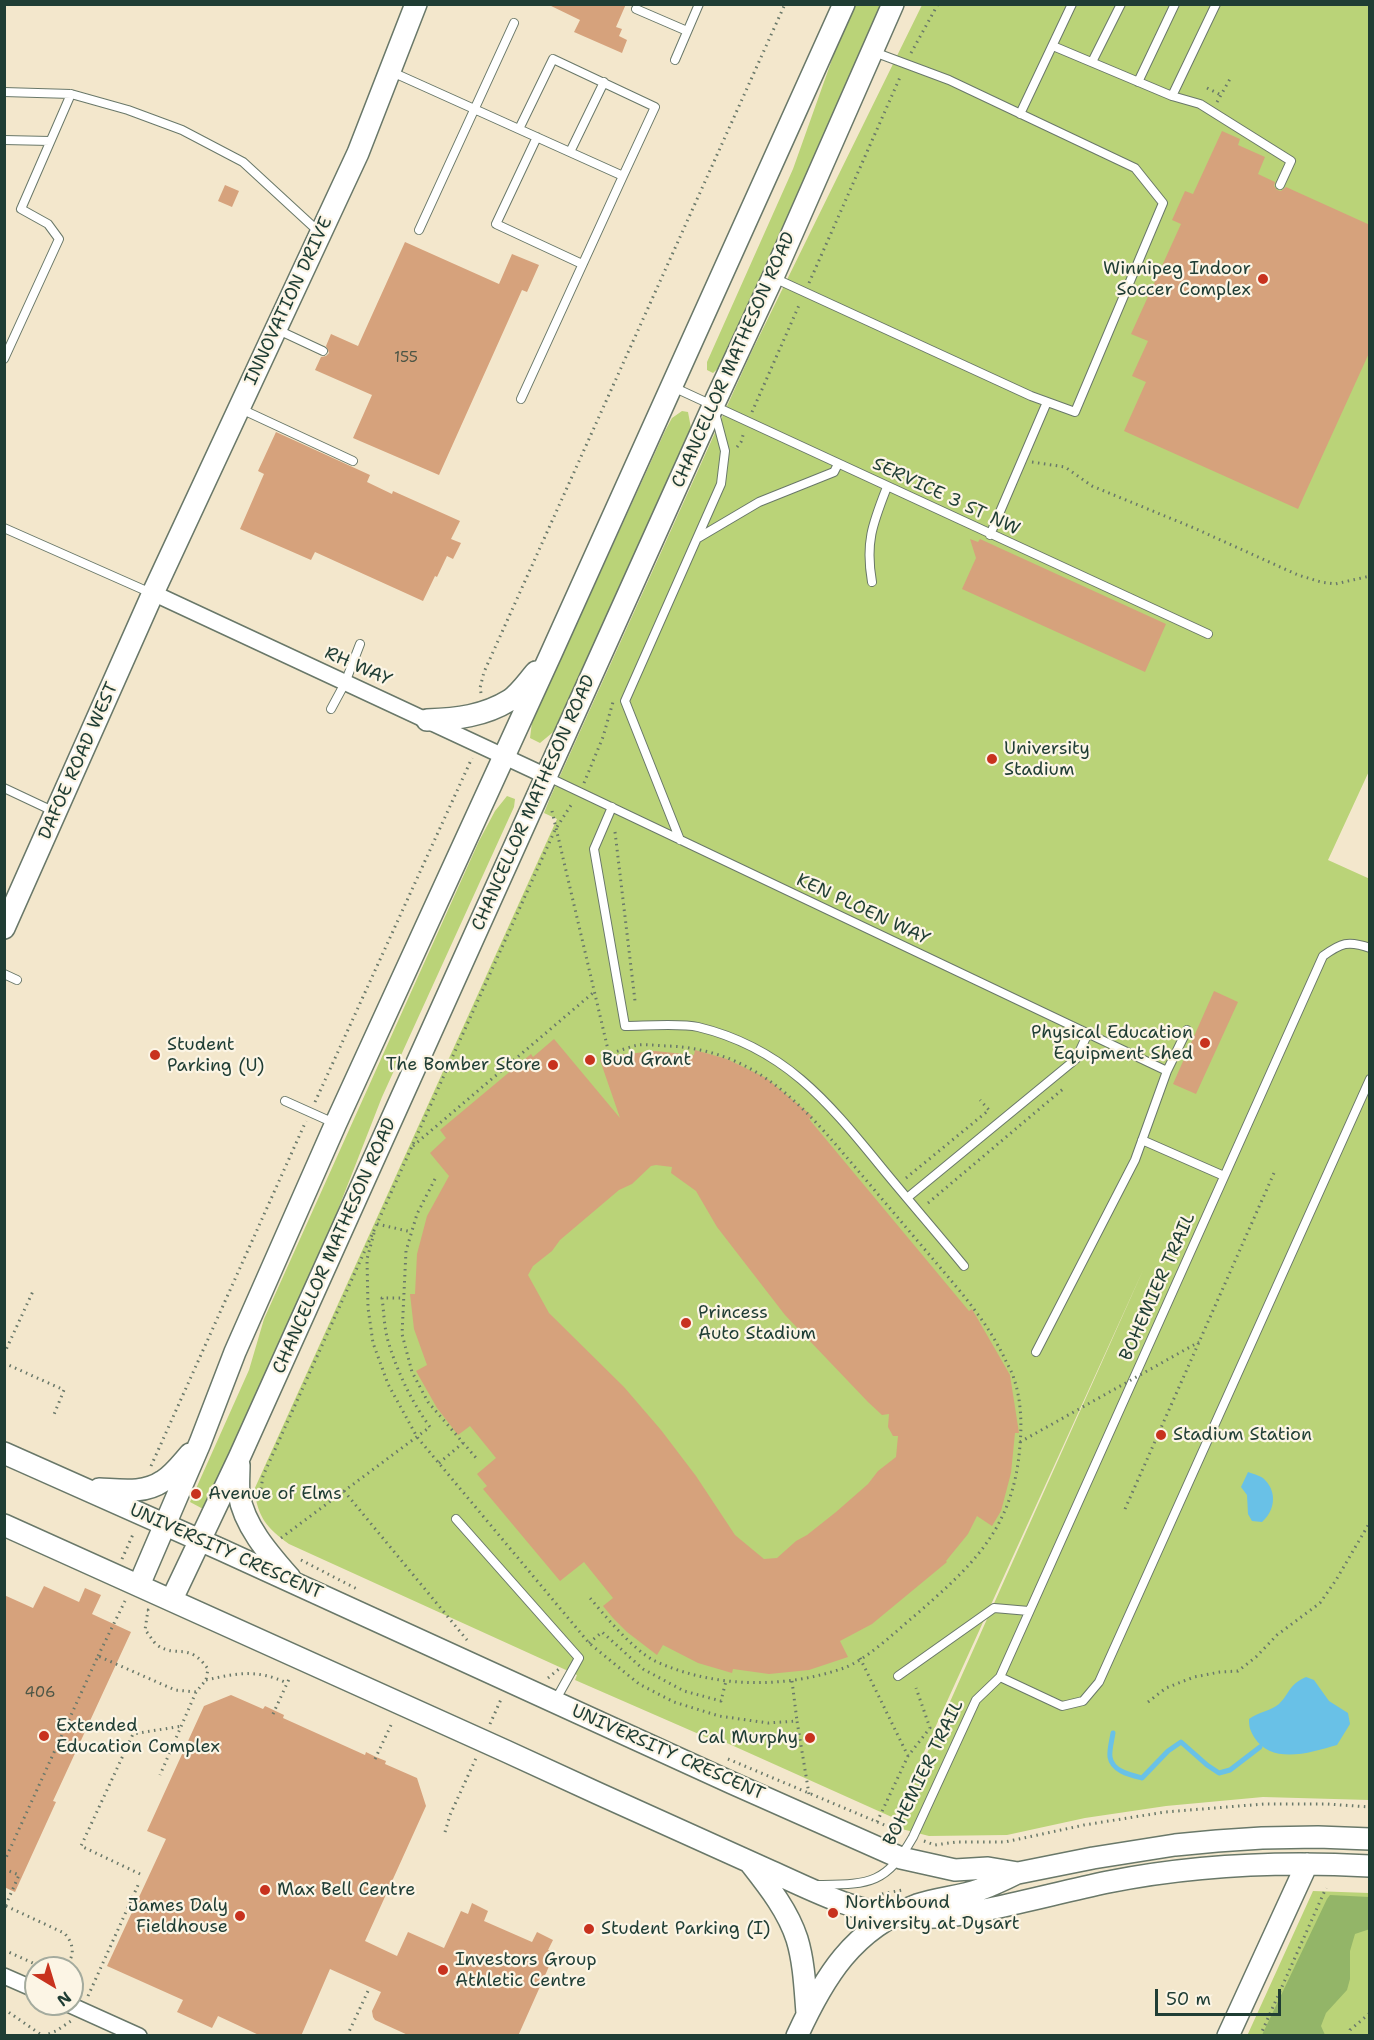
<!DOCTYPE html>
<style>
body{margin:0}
#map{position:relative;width:1374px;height:2040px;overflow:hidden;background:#f3e7cc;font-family:"Shantell Sans",sans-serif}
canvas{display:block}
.frame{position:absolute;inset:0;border:6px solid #1f3d34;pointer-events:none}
.north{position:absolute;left:24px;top:1956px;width:60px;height:60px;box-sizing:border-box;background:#fcf5e5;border:2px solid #a4ab9e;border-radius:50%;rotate:142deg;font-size:16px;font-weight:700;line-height:24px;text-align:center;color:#1f3d34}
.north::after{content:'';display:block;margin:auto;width:21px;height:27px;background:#c8321e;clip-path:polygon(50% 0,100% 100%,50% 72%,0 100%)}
.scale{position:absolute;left:1155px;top:1989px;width:126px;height:27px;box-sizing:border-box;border:3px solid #1f3d34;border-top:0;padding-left:8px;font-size:18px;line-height:21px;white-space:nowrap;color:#1f3d34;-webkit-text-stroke:4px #fcf5e5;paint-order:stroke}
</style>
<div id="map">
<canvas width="1374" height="2040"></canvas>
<div class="frame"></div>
<div class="north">N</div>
<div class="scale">50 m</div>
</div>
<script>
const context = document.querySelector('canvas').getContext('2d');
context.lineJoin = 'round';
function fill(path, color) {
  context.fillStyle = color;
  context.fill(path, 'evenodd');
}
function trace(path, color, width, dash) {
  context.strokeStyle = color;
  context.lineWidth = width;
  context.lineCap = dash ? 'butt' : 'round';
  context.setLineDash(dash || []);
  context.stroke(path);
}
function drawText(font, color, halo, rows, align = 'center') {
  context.font = font + ' "Shantell Sans",sans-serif';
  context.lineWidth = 4.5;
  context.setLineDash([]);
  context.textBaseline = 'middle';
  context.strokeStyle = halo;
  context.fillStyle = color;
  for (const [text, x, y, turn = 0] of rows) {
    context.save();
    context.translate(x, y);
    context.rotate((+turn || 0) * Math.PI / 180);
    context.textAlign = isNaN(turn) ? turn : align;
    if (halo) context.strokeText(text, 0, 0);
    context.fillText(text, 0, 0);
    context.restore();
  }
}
const green = new Path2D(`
 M854 5H880L855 71 724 363 713 373 707 370V362L793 169 840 37Z
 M922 5H1369L1370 769 1328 860 1370 879 1369 1800 1263 1797 1166 1806 1085 1818 1007 1835 929 1836 894 1827 1144 1268 894 1818 718 1739 717 1742 575 1680 577 1675 289 1544C266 1527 259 1519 254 1490L557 819 544 813 550 798 751 353Z
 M682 411 688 412 691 428 688 440 558 728 540 743 530 738 532 722 665 431 672 418Z
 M507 796 515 799 514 807 382 1097 323 1248 205 1510 190 1502 249 1370 264 1319 479 841 495 811Z
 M1313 1891 1369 1893V2035L1247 2036Z`);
const forest = new Path2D(`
 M1330 1895 1369 1897 1370 1929 1355 1934 1350 1951V1979L1347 1990 1326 2013 1321 2026 1325 2035H1262L1327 1899Z`);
const water = new Path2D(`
 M1248 1472C1253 1474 1262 1476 1265 1480 1278 1493 1274 1512 1262 1522L1252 1521 1248 1514 1247 1495 1241 1487Z
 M1306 1677 1314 1680 1329 1701 1348 1713 1350 1724 1337 1745C1310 1753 1271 1765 1254 1737 1250 1730 1249 1727 1249 1719 1258 1712 1271 1711 1279 1704 1291 1692 1288 1685 1306 1677Z`);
const stream = new Path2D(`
 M1113 1733C1112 1740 1109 1750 1110 1757 1112 1771 1130 1775 1142 1778L1168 1751 1181 1742 1207 1765 1219 1773 1230 1770 1260 1747`);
const building = new Path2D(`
 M547 4H626L616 27 622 29 619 36 627 40 622 53 574 32 580 20Z
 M1222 131 1240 139 1238 145 1265 157 1258 174 1275 182 1274 186 1277 190 1281 191 1286 187 1370 225V351L1298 509 1124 431 1146 382 1132 376 1148 341 1131 334 1181 224 1172 220 1185 191 1193 194Z
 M225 185 239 191 232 207 218 201Z
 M405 242 499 284 512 254 539 265 527 292 522 290 439 475 353 438 372 395 315 370 321 357 326 356 329 353 326 346 331 334 358 346Z
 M276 432 370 475 367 482 392 494 393 491 460 521 451 539 461 543 453 559 447 556 437 577 435 576 423 601 315 552 311 560 240 529 264 474 258 471Z
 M970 539 978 542 980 539 1166 624 1145 672 962 589 976 558Z
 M1214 991 1238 1002 1196 1094 1173 1084Z
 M554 1039 620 1118 600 1060 617 1055 655 1051 694 1055 695 1050 727 1059 766 1078 812 1116 809 1119 969 1311 972 1309 1010 1375 1019 1433H1015L1011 1473 1001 1511 992 1526 977 1516 968 1534 946 1561 947 1562 872 1624 840 1641 848 1657 809 1670 769 1674 733 1669 732 1673 698 1663 663 1645 657 1655 627 1632 613 1618 603 1606 613 1598 584 1562 560 1581 483 1489 487 1486 477 1474 496 1458 470 1426 458 1435 437 1408 416 1371 427 1365 414 1329 410 1294H415L417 1254 427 1216 449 1176 430 1153 446 1138 440 1130 531 1054 533 1057ZM656 1165 672 1167 671 1173 696 1191 717 1227 785 1315 868 1402 882 1415 889 1414 888 1427 893 1436H898L896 1457 878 1471 868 1484 836 1512 807 1535 796 1541 777 1558 764 1559 735 1535 696 1476 661 1430 624 1387 549 1313 528 1275 533 1266 552 1251 560 1240 619 1190 632 1184 651 1166Z
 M44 1586 79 1602 85 1588 101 1595 92 1614 131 1632 53 1801 56 1802 15 1892 4 1887V1595L33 1608Z
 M231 1695 263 1709 265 1706 284 1715 283 1718 365 1755 366 1752 376 1757 386 1761 385 1764 417 1778 426 1806 365 1941 397 1956 408 1932 444 1948 461 1911 468 1914 472 1903 488 1911 484 1921 532 1942 537 1932 553 1940 548 1950 555 1953 518 2036H410L375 2020 373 2017 372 2011 381 1992 330 1969 301 2036H261L218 2016 212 2028 177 2012 183 2000 107 1966 166 1839 147 1831 204 1706Z`);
const path = new Path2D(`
 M911 53 938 4
 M1207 88 1221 95
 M1217 102 1230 79
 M809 283 901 75
 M752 412 800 303
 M737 447 741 442 744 432
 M1032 462 1065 467 1092 486 1194 528 1298 575 1321 582 1335 584 1370 576
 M481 693 480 688 484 672 785 4
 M584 783 603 737 613 702
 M552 811 609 1054C619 1051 629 1047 638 1045 648 1044 659 1046 669 1046 748 1050 794 1095 843 1153 873 1188 903 1224 933 1259 959 1290 986 1320 1004 1357 1007 1364 1012 1371 1014 1379 1021 1399 1022 1424 1020 1445 1014 1529 972 1566 912 1618 894 1633 866 1660 844 1668 784 1689 713 1688 655 1661 633 1650 606 1617 590 1598
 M615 832 635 1001
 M315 1102 472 758
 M413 1146 594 992
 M906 1178 989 1110 980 1100
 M435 1179 417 1214 406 1251 402 1334 412 1372 428 1402 477 1459
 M928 1203 1063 1089
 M377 1224 412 1232
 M374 1233 367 1259 368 1308 373 1343 388 1384 417 1437 589 1643 639 1684 674 1702 719 1716 768 1723 797 1721 809 1794
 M4 1354 34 1289
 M4 1363 64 1390 53 1417
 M439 1463 463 1443
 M151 1466 306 1121
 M344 1491 467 1640
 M260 1495 263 1476 555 830 573 802
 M1125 1509 1274 1173
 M281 1538 430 1427C411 1401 397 1371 388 1341 384 1327 384 1312 382 1298H402
 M122 1559 134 1532
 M301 1560 357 1589
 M147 1610H148L145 1630C149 1634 153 1642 157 1645 178 1659 188 1641 208 1669L206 1680 196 1692 160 1775
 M589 1643 602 1632 643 1669 684 1691 721 1701 726 1681
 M98 1656 125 1601
 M860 1658 908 1756
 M548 1678 559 1669
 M206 1680C237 1673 257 1669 287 1683
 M792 1681 797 1721
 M1148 1702 1166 1688 1194 1677 1220 1672 1238 1671 1256 1657 1277 1635 1320 1603 1336 1580 1370 1522
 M273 1714 290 1677
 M490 1724 502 1697
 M375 1759 392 1723
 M728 1759 901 1832
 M877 1822 908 1756 930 1728 916 1688
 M445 1832 450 1815 477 1756
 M924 1841 935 1845 956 1842H1005L1084 1825 1165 1812 1264 1804H1327L1370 1807
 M4 1862 98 1656 175 1690 196 1692
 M4 1869 19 1875 4 1909
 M140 1874 81 1846 133 1734 182 1726
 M882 1894 902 1890
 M6 1906 64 1933C75 1944 76 1960 61 1968
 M4 1950 44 1968
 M88 1996 139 1883
 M4 2009 43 2036
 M43 2036 56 2031 71 2021
 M347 2036 368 1991
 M1260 2036 1326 1888
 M1349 2036 1350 2030 1370 2013`);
const lane = new Path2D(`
 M636 9 687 31
 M1053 46 1172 96 1200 104 1291 161 1280 185
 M675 60 699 4
 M1092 62 1121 4
 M392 72 623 176 521 399
 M1138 82 1175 4
 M4 92 71 94 128 110 182 130 243 162 319 232
 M1172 96 1216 4
 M1020 114 1072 4
 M519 129 553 59 655 107 623 176
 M537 137 496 224 582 264
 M4 140 50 141
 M570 152 604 82
 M419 230 514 23
 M774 278 1031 396 1075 412 1163 203 1135 168 949 80 874 52
 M278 330 323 351
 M4 359 59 239 48 224 21 209 71 94
 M673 387 1208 634
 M241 409 353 461
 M4 528 151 593
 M990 535 1047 402
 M698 538 759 502 834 472 838 464
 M872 582C865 542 873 523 887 487
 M331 709 345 683 360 644
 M548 777 1167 1071
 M4 788 55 812
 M612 807 594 849 625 1026C643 1026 681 1023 698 1027 785 1048 828 1102 882 1168 909 1201 937 1233 964 1266
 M680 840 625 701 721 484 725 451 715 413
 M4 974 17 980
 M285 1101 334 1123
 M1142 1140 1224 1176
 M907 1198 1076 1059 1088 1033
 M1036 1352 1135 1160 1167 1071 1187 1030
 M456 1519 579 1658 555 1701
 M898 1676 994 1608 1029 1611
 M1000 1677 1062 1706 1083 1701 1099 1682 1370 1079
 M816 1885C868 1884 885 1886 913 1837L976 1700 1000 1677 1323 956C1341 943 1348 940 1370 948`);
const street = new Path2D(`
 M153 593 546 776
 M4 1976 36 1990
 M68 2004 139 2036`);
const secondary = new Path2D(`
 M427 720C457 719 484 716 510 700 520 693 528 681 536 672
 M4 928 153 593 358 153 416 4
 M4 1453 222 1550 732 1783 901 1858 955 1870 988 1868 1018 1873 1093 1858 1175 1845 1217 1841 1262 1838 1318 1837 1370 1839
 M239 1465C239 1474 238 1485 239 1494 244 1526 269 1554 290 1578
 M99 1489C121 1490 144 1494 163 1481 173 1475 182 1463 190 1454
 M4 1525C202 1613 400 1702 597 1793 654 1819 712 1845 770 1871 813 1890 851 1911 900 1916 932 1920 962 1915 994 1908 1032 1900 1070 1890 1108 1882 1193 1865 1282 1861 1370 1866
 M139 1585 200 1443 235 1352 336 1123 550 656 844 4
 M172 1599 239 1458 713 406 773 277 893 4
 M751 1864C769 1887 788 1911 797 1939 804 1962 805 1988 807 2013
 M797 2036C824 1977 853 1929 917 1905 938 1898 959 1897 979 1890 992 1885 1005 1879 1017 1873
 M1228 2036 1307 1864`);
const pathBridge = new Path2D(`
 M1020 1442 1199 1342`);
const markers = [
 [1263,279,6,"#c8321e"],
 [992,759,6,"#c8321e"],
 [1205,1043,6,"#c8321e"],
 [155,1055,6,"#c8321e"],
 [590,1060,6,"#c8321e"],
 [553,1065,6,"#c8321e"],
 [686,1323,6,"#c8321e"],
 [1161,1435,6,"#c8321e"],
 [196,1494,6,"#c8321e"],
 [44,1736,6,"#c8321e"],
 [810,1738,6,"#c8321e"],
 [265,1890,6,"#c8321e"],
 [833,1913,6,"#c8321e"],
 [240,1916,6,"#c8321e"],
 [589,1929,6,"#c8321e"],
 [443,1970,6,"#c8321e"]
];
const numberNames = [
 ["155",406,358],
 ["406",40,1693]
];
const poiNames = [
 ["Winnipeg Indoor",1251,269,"right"],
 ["Soccer Complex",1251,290,"right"],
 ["University",1004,749],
 ["Stadium",1004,770],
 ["Physical Education",1193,1033,"right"],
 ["Equipment Shed",1193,1054,"right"],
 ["Student",167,1045],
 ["Parking (U)",167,1066],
 ["Bud Grant",602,1060],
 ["The Bomber Store",541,1065,"right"],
 ["Princess",698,1313],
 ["Auto Stadium",698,1334],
 ["Stadium Station",1173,1435],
 ["Avenue of Elms",208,1494],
 ["Extended",56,1726],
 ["Education Complex",56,1747],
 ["Cal Murphy",798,1738,"right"],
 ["Max Bell Centre",277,1890],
 ["Northbound",845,1903],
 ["University at Dysart",845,1924],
 ["James Daly",228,1906,"right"],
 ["Fieldhouse",228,1927,"right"],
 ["Student Parking (I)",601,1929],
 ["Investors Group",455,1960],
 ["Athletic Centre",455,1981]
];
const streetNames = [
 ["INNOVATION DRIVE",289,301,-65],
 ["CHANCELLOR MATHESON ROAD",734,360,-66],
 ["SERVICE 3 ST NW",946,497,25],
 ["RH WAY",358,667,24],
 ["DAFOE ROAD WEST",79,761,-66],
 ["CHANCELLOR MATHESON ROAD",534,803,-66],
 ["KEN PLOEN WAY",863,910,25],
 ["CHANCELLOR MATHESON ROAD",335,1246,-66],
 ["BOHEMIER TRAIL",1158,1287,-66],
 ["UNIVERSITY CRESCENT",226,1552,24],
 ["UNIVERSITY CRESCENT",668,1753,24],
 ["BOHEMIER TRAIL",924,1773,-64]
];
fill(green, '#bad378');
fill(forest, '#93b568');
fill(water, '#69c1e7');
trace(stream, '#69c1e7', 5);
fill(building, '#d6a27c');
trace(lane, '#697869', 10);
trace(street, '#697869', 18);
trace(secondary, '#697869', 24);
trace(path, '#697869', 3, [1.5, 4.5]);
trace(lane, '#fff', 8);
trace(street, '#fff', 15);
trace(secondary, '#fff', 21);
trace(pathBridge, '#697869', 3, [1.5, 4.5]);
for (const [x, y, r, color] of markers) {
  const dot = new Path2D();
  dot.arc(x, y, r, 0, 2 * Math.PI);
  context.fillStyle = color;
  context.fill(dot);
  trace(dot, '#fcf5e5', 2);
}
drawText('15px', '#4d5646', null, numberNames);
drawText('18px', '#1f3d34', '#fcf5e5', poiNames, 'left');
drawText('18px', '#1f3d34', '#fcf5e5', streetNames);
</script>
